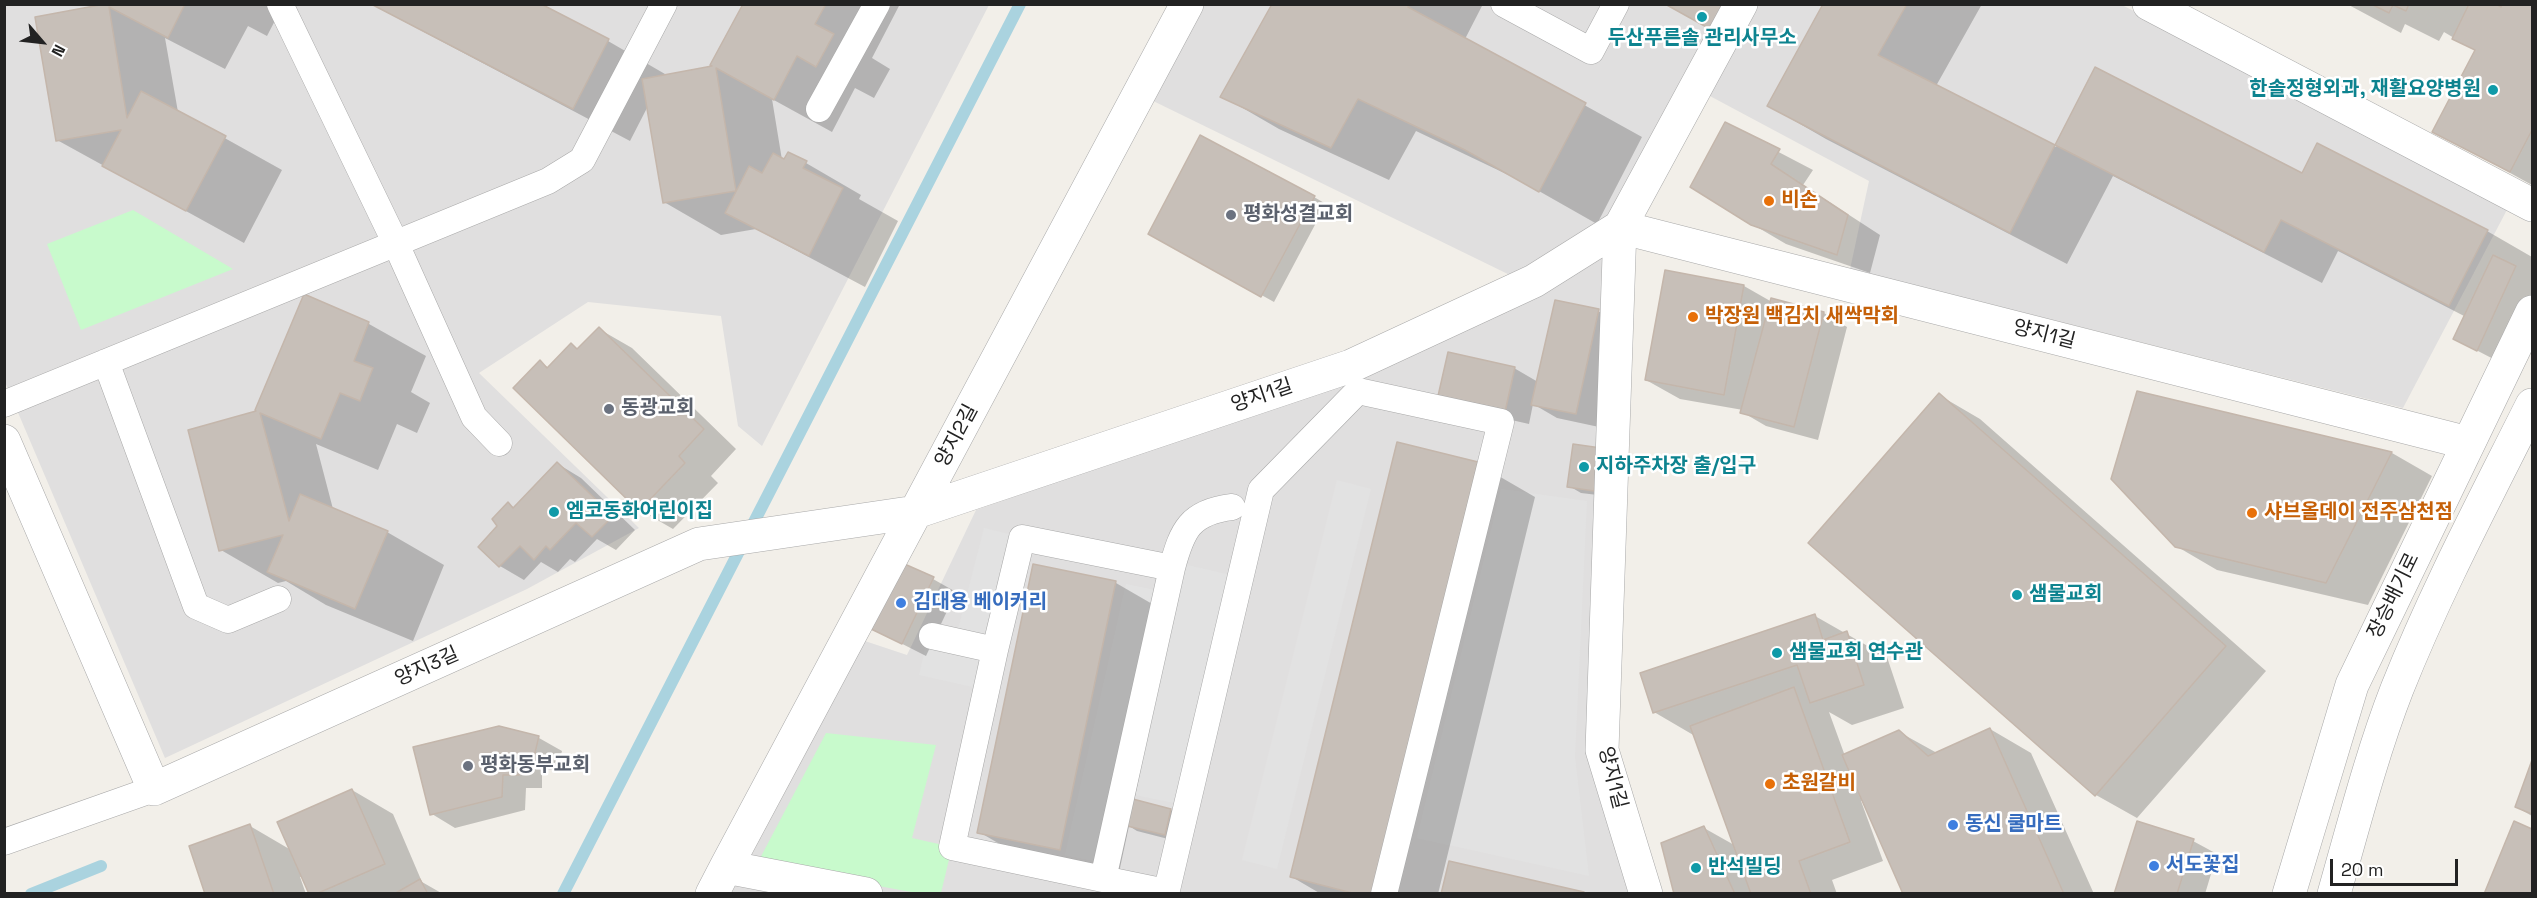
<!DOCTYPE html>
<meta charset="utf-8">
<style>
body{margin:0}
#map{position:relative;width:2537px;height:898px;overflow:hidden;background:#f2efe9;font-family:"Space Grotesk",sans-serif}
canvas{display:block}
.frame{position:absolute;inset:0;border:6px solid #222;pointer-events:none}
.north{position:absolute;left:12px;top:12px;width:60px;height:60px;-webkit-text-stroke:4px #fff;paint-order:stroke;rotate:118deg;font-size:16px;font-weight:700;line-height:24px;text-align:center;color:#222}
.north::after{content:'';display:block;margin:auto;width:21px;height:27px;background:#222;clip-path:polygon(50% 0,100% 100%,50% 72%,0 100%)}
.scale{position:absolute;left:2330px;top:859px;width:128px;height:27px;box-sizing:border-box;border:3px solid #222;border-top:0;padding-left:8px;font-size:18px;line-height:21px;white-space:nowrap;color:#222;-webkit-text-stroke:4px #fff;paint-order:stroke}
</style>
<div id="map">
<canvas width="2537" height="898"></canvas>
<div class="frame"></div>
<div class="north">N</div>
<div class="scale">20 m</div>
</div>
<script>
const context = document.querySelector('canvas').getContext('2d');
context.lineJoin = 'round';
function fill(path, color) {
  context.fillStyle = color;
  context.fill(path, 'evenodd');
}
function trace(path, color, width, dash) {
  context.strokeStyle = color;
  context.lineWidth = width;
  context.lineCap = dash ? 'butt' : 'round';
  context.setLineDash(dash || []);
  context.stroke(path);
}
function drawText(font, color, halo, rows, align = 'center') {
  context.font = font + ' "Space Grotesk","Noto Sans KR",sans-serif';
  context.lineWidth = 5;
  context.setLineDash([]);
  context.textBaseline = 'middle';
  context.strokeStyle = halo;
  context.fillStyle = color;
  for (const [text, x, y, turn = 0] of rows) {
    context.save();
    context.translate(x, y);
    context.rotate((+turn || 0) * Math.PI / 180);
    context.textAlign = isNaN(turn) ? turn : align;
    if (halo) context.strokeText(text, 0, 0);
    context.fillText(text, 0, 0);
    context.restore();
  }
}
const residential = new Path2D(`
 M4 5H989L762 446 738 426 721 316 588 302 479 373 639 528 527 589 165 758 5 382Z
 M1195 5H1733L1613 222 1516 278 1145 97Z
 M1756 5H2122L2510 204 2403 408 1850 269 1869 181 1708 95Z
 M1610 246 1591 756 1636 893 731 894 801 762 862 640 907 655 976 510 1403 360 1509 310Z`);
const park = new Path2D(`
 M133 210 233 269 81 330 47 244Z
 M826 733 936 745 912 838 952 847 941 893H917L757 864Z`);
const parking = new Path2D(`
 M1337 480 1371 489 1277 869 1242 860Z
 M1501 489 1587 501 1575 757 1589 876 1417 838Z
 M984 528 1013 535 986 640 957 633Z
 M1183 564 1231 575 1179 804 1130 794Z
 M1126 584 1155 590 1094 861 1065 855Z
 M926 645 984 657 977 688 919 675Z`);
const shadow = new Path2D(`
 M108 4H277L282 7 267 36 248 26 225 69 165 38 178 112 282 170 244 243 57 140Z
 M371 4H538L608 41 665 74 664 76 716 67 745 4H900L872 58 890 69 874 98 855 88 832 132 772 99 782 160 785 161 788 154 806 163 861 195 859 199 898 221 865 287 756 229 721 235 664 202 648 106 630 141Z
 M1272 4H1483L1465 39 1642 137 1597 224 1523 182 1416 131 1389 180 1279 129 1222 96Z
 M1825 4H1982L1936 86 2056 147 2096 69 2303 175 2487 231 2532 257V295L2501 363 2455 339 2466 317 2338 251 2322 283 2113 176 2067 264 1826 139 1769 106Z
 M2347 4H2493L2502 9 2504 4H2532V185L2434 131 2476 51 2444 32 2439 41 2405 24 2401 33Z
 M1725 124 1813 170 1803 185 1880 235 1870 273 1786 244 1752 224Z
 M1314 197 1326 204 1274 302 1150 233Z
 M1744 286 1772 302V300L1824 313 1847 327 1818 440 1766 426 1742 412 1743 410 1680 399 1646 380Z
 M304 296 369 324 426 356 411 392 430 403 417 433 397 424 378 470 316 444 333 509 387 532 444 565 413 641 326 605 286 581 278 583 221 550 260 412Z
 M1598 311 1622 324 1599 427 1557 418 1533 404 1529 424 1463 409 1514 368 1538 382Z
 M599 329 632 348 736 449 711 476 718 483 673 529 640 510 540 362 549 368 572 345 578 349Z
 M2138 392 2392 453 2432 476 2368 605 2217 570 2176 546Z
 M1939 395 1980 419 2266 671 2137 818 2096 795Z
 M1575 446 1606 496 1581 493 1569 486Z
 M558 464 581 478 635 530 616 550 597 539 575 562 570 559 558 572 541 562 524 580 500 566 480 547 499 527 508 504 515 508Z
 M1478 464 1535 497 1438 894H1321L1292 877Z
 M1034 566 1116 583 1173 616 1134 801 1171 810 1183 817 1176 841 1137 831 1129 826 1117 882 1036 865 979 832Z
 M933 579 956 592 926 656 871 628Z
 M1815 616 1887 657 1904 708 1852 725 1829 712 1845 756 1899 732 1937 753 1990 729 2031 753 2094 894H1905L1863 800 1861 801 1883 861 1832 880 1837 894H1676L1704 828 1736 846 1695 736 1654 712Z
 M499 727 539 738 562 751 557 770H542V788H526L525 810 455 828 432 814Z
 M2532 764V816L2516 807Z
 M352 790 393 814 422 882 443 894H311L303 876 300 877 306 894H206L250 826 291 850Z
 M2514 823 2532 830V894H2486Z
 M2193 841 2217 854 2205 894H2115Z`);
const stream = new Path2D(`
 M31 894 101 866
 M563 894 1020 4`);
const building = new Path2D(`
 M185 4 168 38 109 7 127 118 141 91 226 136 186 211 102 166 121 130 56 141 35 17 105 4Z
 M371 4H541L609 39 573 109Z
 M743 4H826L815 24 834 34 816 67 797 56 774 100 716 68 736 191 663 203 642 79 712 66 710 65Z
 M1272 4H1409L1408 7 1586 103 1539 192 1465 150 1358 99 1331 148 1220 97Z
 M1665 4H1723L1710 29Z
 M1823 4H1907L1878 55 2055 145 2010 233 1767 106Z
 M2371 4H2409L2406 11 2393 5 2389 13Z
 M2469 4H2496L2501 7 2502 4H2532V130L2510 172 2432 132 2475 50 2452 39Z
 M2095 67 2302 173 2317 143 2488 230 2449 306 2281 220 2264 252 2055 145Z
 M1725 122 1780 149 1771 164 1848 215 1837 255 1751 225 1690 187Z
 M1200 135 1315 196 1261 297 1148 234Z
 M788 152 807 161 803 168 843 188 809 256 725 213 749 166 762 173 773 153 784 159Z
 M2493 255 2516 266 2477 351 2453 339Z
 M1665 270 1744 285 1724 395 1645 380Z
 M304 294 369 322 354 361 373 368 360 401 340 393 321 439 260 413 289 521 300 494 388 531 355 609 267 572 283 535 219 551 188 430 256 411 255 410Z
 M1771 298 1824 312 1794 427 1740 413Z
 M1555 300 1599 309 1576 414 1531 405Z
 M599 327 704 429 679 456 685 463 639 511 513 388 540 360 547 368 571 343 577 349Z
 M1448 352 1515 367 1505 412 1438 396Z
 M2137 391 2392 452 2326 583 2175 547 2111 479Z
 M1939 393 2226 646 2095 796 1808 543Z
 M1397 442 1478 462 1372 894H1356L1290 877Z
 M1573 444 1601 448 1594 491 1567 487Z
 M557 462 613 516 592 537 576 523 550 550 546 546 534 560 520 546 499 567 478 547 497 526 492 519 508 502 513 508Z
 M900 562 934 577 902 644 869 628Z
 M1033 564 1116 581 1060 850 977 833Z
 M1815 614 1823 640 1847 631 1864 685 1810 703 1797 665 1653 713 1640 673Z
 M1794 687 1850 842 1799 861 1811 894H1751L1690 726Z
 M499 726 539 736 534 757H519V775H503L502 797 430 815 413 747Z
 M1990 728 2064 894H1903L1842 755 1899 730 1928 756Z
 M2532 760V814L2515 807Z
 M352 789 385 864 316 894H309L277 822Z
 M1129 798 1171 809 1165 835 1123 825Z
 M2137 821 2194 839 2177 894H2114Z
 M2514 821 2532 829V894H2484Z
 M250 824 274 894H205L189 846Z
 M1704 826 1735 894H1674L1661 843Z
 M1449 861 1584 892 1583 894H1441Z
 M420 879 428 894H394Z`);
const service = new Path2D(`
 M280 4 396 244 474 417 499 443
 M1504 4 1591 51 1616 4
 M819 109 877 4
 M106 362 196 606 228 620 278 599
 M4 404 548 181 582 160 664 4
 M1172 568C1182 530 1190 512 1232 507
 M932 636 995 650
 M4 842 154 789
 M1103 879 952 847 995 650 1022 538 1172 568 1103 879 1166 892
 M1166 894 1261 490 1358 391 1501 422 1384 894`);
const minor = new Path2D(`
 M2149 4 2532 205
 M4 441 154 789 699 544 916 512 1351 366 1534 281 1620 227 2468 443
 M726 867 1187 4
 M712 894 726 867 866 894
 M1646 894 1602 750 1620 227 1741 4`);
const tertiary = new Path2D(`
 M2289 894 2352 685 2532 312
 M2334 894C2353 827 2372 753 2397 689 2436 591 2485 499 2532 405`);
const markers = [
 [1702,17,6,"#0f9aa8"],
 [2493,90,6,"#0f9aa8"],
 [1769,201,6,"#e8710a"],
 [1231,215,6,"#6b7280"],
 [1693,317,6,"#e8710a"],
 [609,409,6,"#6b7280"],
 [1584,467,6,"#0f9aa8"],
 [554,512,6,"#0f9aa8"],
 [2252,513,6,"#e8710a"],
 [2017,595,6,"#0f9aa8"],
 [901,603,6,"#3f7fe0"],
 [1777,653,6,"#0f9aa8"],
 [468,766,6,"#6b7280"],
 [1770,784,6,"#e8710a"],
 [1953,825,6,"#3f7fe0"],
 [2154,866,6,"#3f7fe0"],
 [1696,868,6,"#0f9aa8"]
];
const cultureNames = [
 ["두산푸른솔 관리사무소",1702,39,"center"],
 ["한솔정형외과, 재활요양병원",2481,90,"right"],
 ["지하주차장 출/입구",1596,467],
 ["엠코동화어린이집",566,512],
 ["샘물교회",2029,595],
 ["샘물교회 연수관",1789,653],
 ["반석빌딩",1708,868]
];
const foodNames = [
 ["비손",1781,201],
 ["박장원 백김치 새싹막회",1705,317],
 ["샤브올데이 전주삼천점",2264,513],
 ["초원갈비",1782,784]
];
const worshipNames = [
 ["평화성결교회",1243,215],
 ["동광교회",621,409],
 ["평화동부교회",480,766]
];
const streetNames = [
 ["양지1길",2044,335,14],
 ["양지1길",1262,396,-19],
 ["양지2길",957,436,-62],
 ["장승배기로",2394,596,-64],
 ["양지3길",427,667,-24],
 ["양지1길",1612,778,76]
];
const shopNames = [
 ["김대용 베이커리",913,603],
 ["동신 쿨마트",1965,825],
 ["서도꽃집",2166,866]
];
fill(residential, '#e0dfdf');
fill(park, '#c8facc');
fill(parking, '#e2e2e2');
fill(shadow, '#0003');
trace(stream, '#aad3df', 12);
fill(building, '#c7bfb8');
trace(building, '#c4b6ab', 1.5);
trace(service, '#a9a9a9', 27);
trace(minor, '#a9a9a9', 34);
trace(tertiary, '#a9a9a9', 34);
trace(service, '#fff', 26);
trace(minor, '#fff', 33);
trace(tertiary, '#fff', 33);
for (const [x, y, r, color] of markers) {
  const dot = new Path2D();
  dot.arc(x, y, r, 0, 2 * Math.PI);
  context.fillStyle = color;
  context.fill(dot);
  trace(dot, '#fff', 2);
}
drawText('bold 20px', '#0d838f', '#fff', cultureNames, 'left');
drawText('bold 20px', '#c56008', '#fff', foodNames, 'left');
drawText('bold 20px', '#5b616d', '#fff', worshipNames, 'left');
drawText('20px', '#222', '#fff', streetNames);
drawText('bold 20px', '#366cbe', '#fff', shopNames, 'left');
</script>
